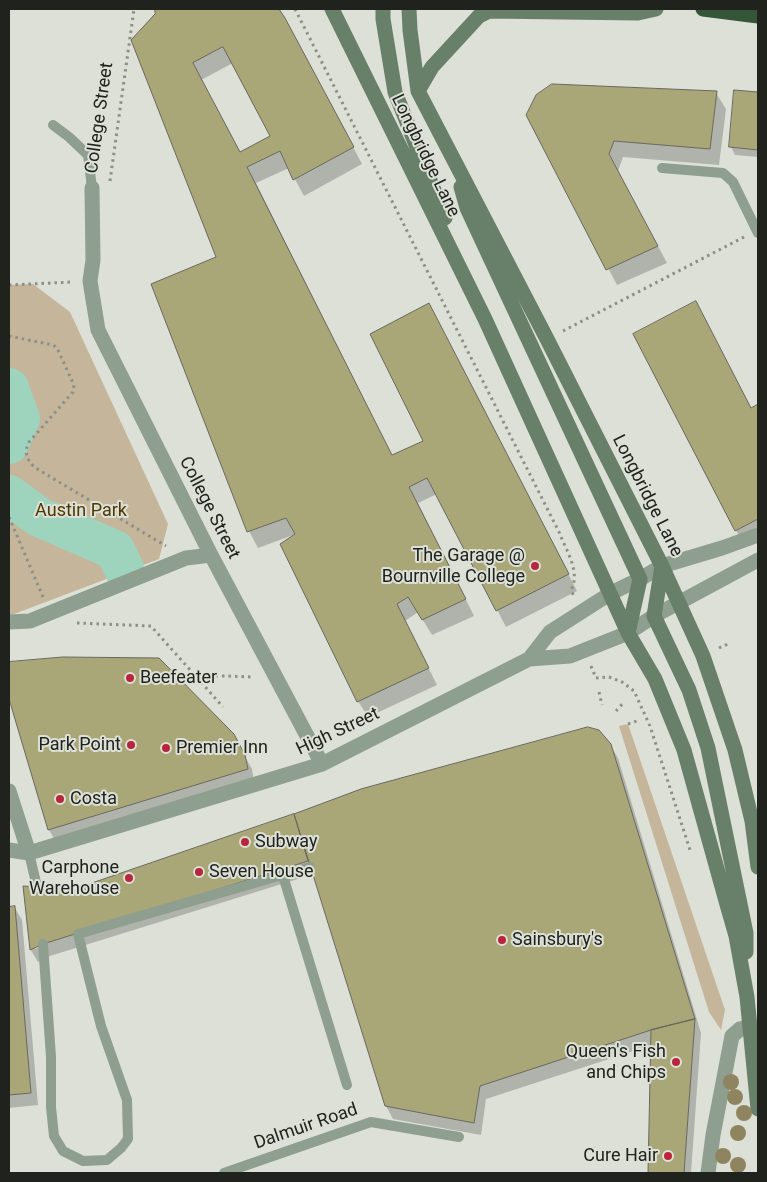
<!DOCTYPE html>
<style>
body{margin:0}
#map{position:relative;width:767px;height:1182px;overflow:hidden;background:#dce0d6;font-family:Roboto,sans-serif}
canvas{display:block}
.frame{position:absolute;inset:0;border:10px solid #20221e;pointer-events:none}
</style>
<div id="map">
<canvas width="767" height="1182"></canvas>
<div class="frame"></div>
</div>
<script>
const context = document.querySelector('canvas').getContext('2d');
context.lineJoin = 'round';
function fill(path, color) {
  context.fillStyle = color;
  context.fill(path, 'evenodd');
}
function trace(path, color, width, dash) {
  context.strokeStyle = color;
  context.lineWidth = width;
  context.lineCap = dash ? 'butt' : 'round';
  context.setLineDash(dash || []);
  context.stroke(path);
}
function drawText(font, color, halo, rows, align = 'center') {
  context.font = font + ' Roboto,sans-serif';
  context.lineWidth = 4;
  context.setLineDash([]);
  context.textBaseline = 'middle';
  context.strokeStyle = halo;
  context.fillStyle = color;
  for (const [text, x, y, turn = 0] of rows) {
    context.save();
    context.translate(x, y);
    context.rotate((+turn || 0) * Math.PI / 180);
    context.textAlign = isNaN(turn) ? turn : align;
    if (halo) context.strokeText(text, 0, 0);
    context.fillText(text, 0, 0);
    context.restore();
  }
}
const green = new Path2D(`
 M33 284 70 312 168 524 159 559 9 616V285Z
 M628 724 725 1010 721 1030 709 1012 619 726Z`);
const shadow = new Path2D(`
 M157 9H277L294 36 362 164 304 196 289 168 256 183 392 456 425 441 438 321 577 591 506 627 437 494 418 503 474 616 432 635 418 612 405 621 437 685 368 717 358 701 296 534 258 548 249 531 217 257 156 14ZM233 63 272 136 240 153 201 80Z
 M735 91 758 93V157L735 155 731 147Z
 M716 93 726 109 719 165 623 157 618 171 667 263 617 285 528 115Z
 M758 405V540L745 547 736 530 751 409Z
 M63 658 233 735 252 769 254 782 56 842 49 830 9 694V664Z
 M610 745 618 758 701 1033 691 1173H650L652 1045 486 1099 481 1135 393 1119 386 1106 314 874 50 956 38 962 31 950 24 888 62 885 67 894 362 790ZM48 940 49 942 35 949V947Z
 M9 908H15L22 920 38 1105 9 1108Z`);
const river = new Path2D(`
 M9 388 20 419 9 444
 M9 495 39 517 115 550 124 569`);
const building = new Path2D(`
 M155 9H279L285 18 354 147 293 180 280 151 247 167 392 455 423 441 370 334 429 303 569 574 496 611 427 478 409 487 466 599 422 620 408 597 397 604 429 668 357 702 280 544 295 534 286 518 247 532 151 284 216 257 131 40 155 14ZM223 47 270 136 240 152 193 63Z
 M552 84 717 91 710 149 614 141 609 154 658 246 606 270 526 115 536 95Z
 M734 90 758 92V150L729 147Z
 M696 301 751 408 758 404V519L735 531 633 334Z
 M63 657 159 658 234 734 245 755 248 769 48 830 9 699V662Z
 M588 727 599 730 611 744 695 1019 651 1030 480 1086 474 1123 385 1106 294 814 361 789Z
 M294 814 308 861 43 944 30 950 23 886 37 887 62 884 65 894 92 883Z
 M15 906 31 1093 9 1095V907Z
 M695 1019 684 1173H648L651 1030Z`);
const path = new Path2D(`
 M295 9 559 532C566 550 581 572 571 590L574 596
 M110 181 134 9
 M9 285 72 282
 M563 331 744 237
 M9 336 53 345 57 348 74 385 73 392 29 442C24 453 26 458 34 467L166 546
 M9 517 43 597
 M77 623 151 626 223 707
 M719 648 730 643
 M591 666 596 678 609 677 622 682 634 691 650 726 690 850
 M196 675 254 677
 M599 692 602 705
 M9 704 10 703
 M616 711 624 702
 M628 724 637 721`);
const lane = new Path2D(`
 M53 125 69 137 88 155 92 188
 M662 168 723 173 733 182 758 233
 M29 853 37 887
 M283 876 347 1085
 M43 944 51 1057V1107L54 1136 63 1151 83 1161 107 1160 121 1148 128 1139 127 1100 101 1026 78 934 310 867
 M224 1173 371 1122 459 1137`);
const street = new Path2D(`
 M92 188 93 260 90 281 98 330 211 555 322 764
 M9 622 30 621 186 558 211 555
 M529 659 550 632 611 593 640 579 662 566 722 548 758 535
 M9 791 29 853
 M9 850 29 853 322 764 529 659 570 656 628 633 654 616 758 560
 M708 1173 713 1135 732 1036 740 1029 751 1027`);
const secondary = new Path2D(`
 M332 9 485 319 628 633 655 679 684 750 726 901 736 936 747 997 758 1109
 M383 9V19L395 92 445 218
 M409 9 410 30 418 91 547 339 662 566 703 656 735 750 752 821 758 867
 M418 91 432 67 479 16 489 11 638 13 656 9
 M461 187 467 208 640 579 628 633
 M662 566 654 616 689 690 708 748 746 933V952`);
const highway = new Path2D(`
 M703 9 758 16`);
const trees = [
 [731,1082],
 [735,1097],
 [744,1113],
 [738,1133],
 [723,1156],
 [738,1165]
];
const markers = [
 [535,566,5,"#b8263b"],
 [130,678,5,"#b8263b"],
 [131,745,5,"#b8263b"],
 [166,748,5,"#b8263b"],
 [60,799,5,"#b8263b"],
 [245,842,5,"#b8263b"],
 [199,872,5,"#b8263b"],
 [129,878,5,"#b8263b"],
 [502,940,5,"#b8263b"],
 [676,1062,5,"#b8263b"],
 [668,1156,5,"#b8263b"]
];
const streetNames = [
 ["College Street",100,118,-82],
 ["Longbridge Lane",425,156,64],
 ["Longbridge Lane",647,496,63],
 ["College Street",209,508,63],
 ["High Street",338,732,-25],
 ["Dalmuir Road",306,1127,-19]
];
const parkNames = [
 ["Austin Park",81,511]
];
const poiNames = [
 ["The Garage @",525,556,"right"],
 ["Bournville College",525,577,"right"],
 ["Beefeater",140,678],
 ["Park Point",121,745,"right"],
 ["Premier Inn",176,748],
 ["Costa",70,799],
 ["Subway",255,842],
 ["Carphone",119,868,"right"],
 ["Warehouse",119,889,"right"],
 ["Seven House",209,872],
 ["Sainsbury's",512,940],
 ["Queen's Fish",666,1052,"right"],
 ["and Chips",666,1073,"right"],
 ["Cure Hair",658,1156,"right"]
];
fill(green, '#c5b69b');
fill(shadow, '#0003');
trace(river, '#9ed3bd', 40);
fill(building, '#a9a678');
trace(building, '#69685f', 1);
trace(path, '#8c8f88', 3, [2.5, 4]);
trace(lane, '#8e9e8f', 10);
trace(street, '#8e9e8f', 15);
trace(secondary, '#687f69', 15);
trace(highway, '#355538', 15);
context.fillStyle = '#8e8460';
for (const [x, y] of trees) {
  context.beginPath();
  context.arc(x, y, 8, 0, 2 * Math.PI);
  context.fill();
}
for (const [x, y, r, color] of markers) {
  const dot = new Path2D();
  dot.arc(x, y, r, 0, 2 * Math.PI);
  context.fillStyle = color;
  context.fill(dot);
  trace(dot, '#dce0d6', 2);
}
drawText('18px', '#20221e', '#dce0d6', streetNames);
drawText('18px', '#4f3800', '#dce0d6', parkNames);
drawText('18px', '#20221e', '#dce0d6', poiNames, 'left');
</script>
